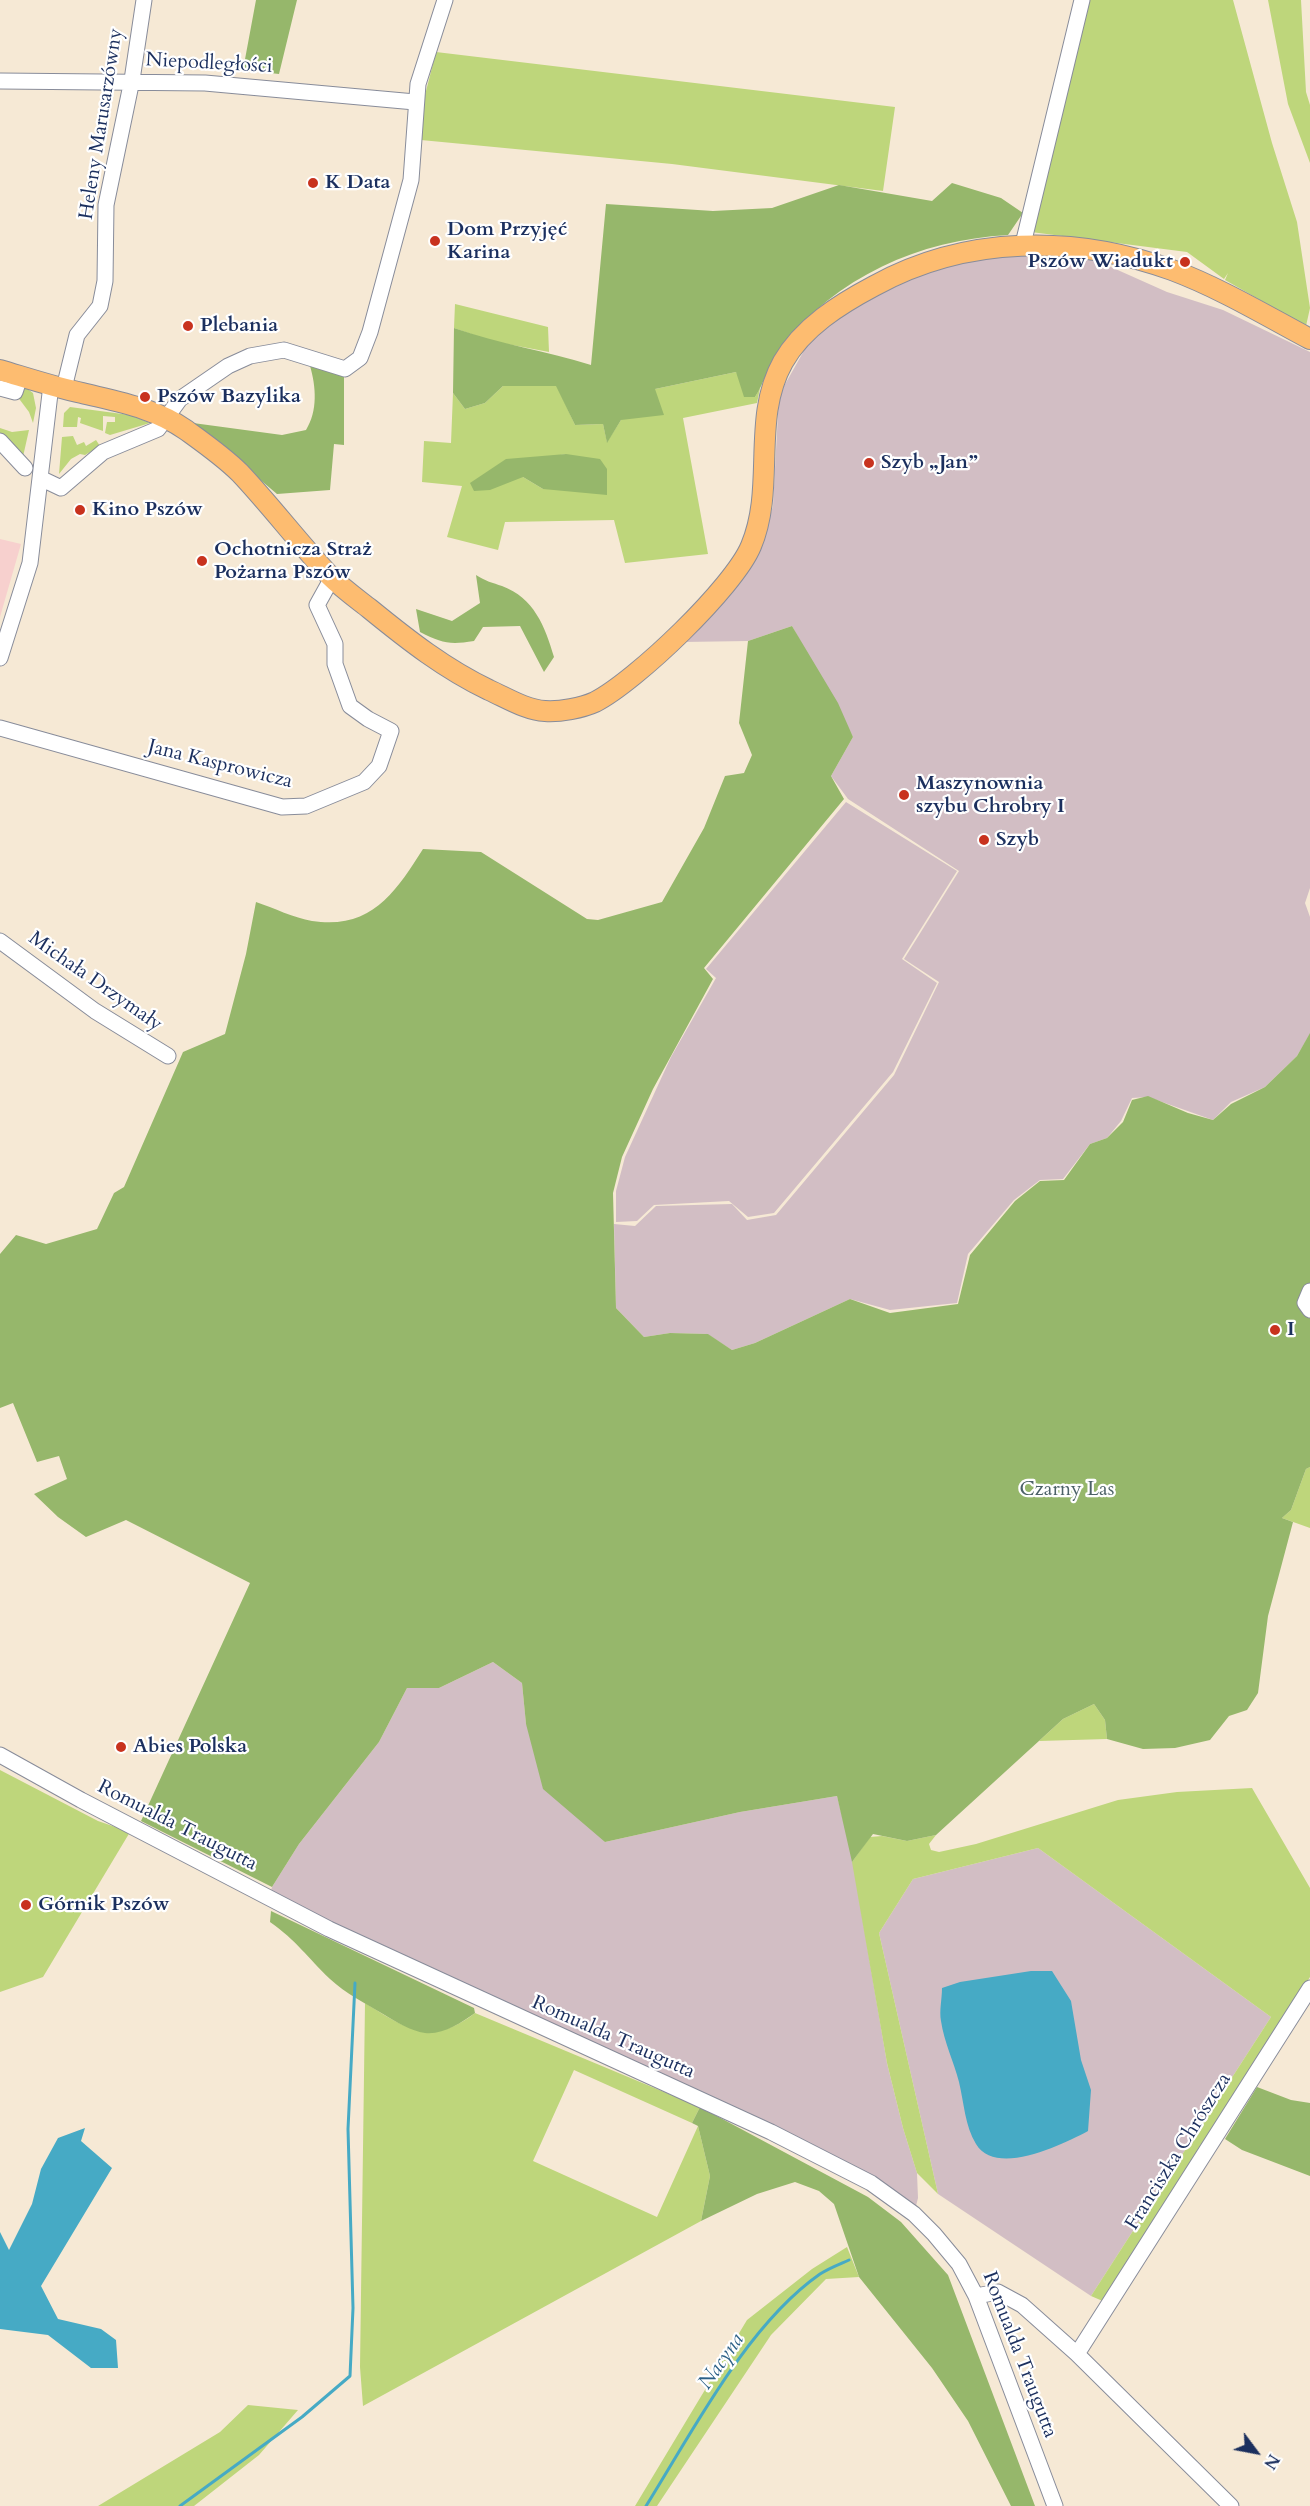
<!DOCTYPE html>
<meta charset="utf-8">
<style>
body{margin:0}
#map{position:relative;width:1310px;height:2506px;overflow:hidden;background:#f6e9d5;font-family:Cardo,serif}
canvas{display:block}
.north{position:absolute;left:1226px;top:2422px;width:60px;height:60px;-webkit-text-stroke:4px #fff;paint-order:stroke;rotate:122deg;font-size:16px;font-weight:700;line-height:24px;text-align:center;color:#1b2f5e}
.north::after{content:'';display:block;margin:auto;width:21px;height:27px;background:#1b2f5e;clip-path:polygon(50% 0,100% 100%,50% 72%,0 100%)}
</style>
<div id="map">
<canvas width="1310" height="2506"></canvas>
<div class="north">N</div>
</div>
<script>
const context = document.querySelector('canvas').getContext('2d');
context.lineJoin = 'round';
function fill(path, color) {
  context.fillStyle = color;
  context.fill(path, 'evenodd');
}
function trace(path, color, width, dash) {
  context.strokeStyle = color;
  context.lineWidth = width;
  context.lineCap = dash ? 'butt' : 'round';
  context.setLineDash(dash || []);
  context.stroke(path);
}
function drawText(font, color, halo, rows, align = 'center') {
  context.font = font + ' Cardo,serif';
  context.lineWidth = 4.5;
  context.setLineDash([]);
  context.textBaseline = 'middle';
  context.strokeStyle = halo;
  context.fillStyle = color;
  for (const [text, x, y, turn = 0] of rows) {
    context.save();
    context.translate(x, y);
    context.rotate((+turn || 0) * Math.PI / 180);
    context.textAlign = isNaN(turn) ? turn : align;
    if (halo) context.strokeText(text, 0, 0);
    context.fillText(text, 0, 0);
    context.restore();
  }
}
const built = new Path2D(`
 M0 539 21 544 0 617Z`);
const industrial = new Path2D(`
 M1046 253 1084 258 1102 263 1167 292 1223 310 1310 352V888L1305 903 1310 917V1034L1297 1056 1265 1087 1231 1102 1213 1120 1148 1097 1132 1098 1121 1121 1107 1138 1090 1144 1063 1179 1040 1180 1014 1200 968 1254 957 1303 890 1310 850 1299 755 1343 732 1350 707 1334 670 1333 644 1337 616 1308 614 1224 635 1226 656 1206 732 1204 747 1220 776 1215 894 1075 939 982 904 959 959 871 848 799 831 776 853 737 792 626 748 641 683 642 762 542 773 506 779 395 810 340 835 319 901 281 970 258Z
 M846 802 957 871 902 959 937 983 893 1072 774 1213 748 1217 729 1201 654 1205 637 1221 616 1222V1191L625 1157 671 1057 716 978 706 969Z
 M493 1662 522 1683 526 1724 605 1842 740 1812 837 1796 851 1851 887 2063 903 2128 917 2173 918 2198 914 2214 871 2183 269 1898 272 1887 299 1844 379 1742 407 1688H439Z
 M1038 1848 1271 2017 1091 2296 938 2194 879 1933 913 1879Z`);
const green = new Path2D(`
 M1082 0H1233L1272 143 1297 222 1310 308 1306 326 1225 280 1228 273 1224 279 1187 252 1031 232Z
 M1268 0H1301L1306 92 1310 105V163L1288 104Z
 M436 52 895 107 883 191 672 164 421 140 425 95Z
 M455 304 548 327 549 352 491 341 454 328Z
 M736 372 755 397 760 388 757 403 683 418 708 554 625 563 614 520 505 522 498 550 447 537 462 486 422 482 424 441 451 443 453 393 465 409 485 403 503 386H557L575 425 603 424 607 442 621 420 655 389ZM566 454 543 489 523 477 543 458Z
 M21 384 33 393 36 408 33 423 29 412 17 396Z
 M70 407 130 415 150 423 110 435 105 433 107 422H115V417L103 416V431L80 423 81 418 78 417 77 427H63L64 413Z
 M0 428 12 432 29 430 22 461 0 437Z
 M73 436 77 445 84 442 86 446 96 440 100 446 85 455 80 454 71 459 59 474 62 437Z
 M1310 1467V1528L1282 1518 1291 1510 1306 1469Z
 M1094 1704 1105 1720 1107 1739 1039 1741 1063 1719Z
 M0 1770 98 1821 130 1832 43 1977 0 1992Z
 M1252 1788 1310 1888V1977L1105 2302 1091 2296 1271 2017 1038 1848 913 1879 879 1933 938 2194 917 2173 903 2128 887 2063 852 1862 870 1837 882 1836 907 1841 936 1835 929 1844 931 1850 939 1852 976 1844 1118 1800 1177 1792Z
 M365 2003C407 2029 431 2047 475 2013L700 2107 692 2123 574 2070 533 2161 657 2217 698 2126 710 2176 701 2221 363 2406 360 2367Z
 M847 2247 859 2277 826 2279 771 2335 657 2506H635L747 2320 812 2269Z
 M248 2405 298 2410 259 2455 194 2506H98L220 2432Z`);
const forest = new Path2D(`
 M256 0H297L279 74 243 70Z
 M952 183 1001 198 1023 213 1008 235C918 240 837 277 780 348 769 362 765 382 755 397H744L736 372 655 389 664 415 621 420 607 443 603 424 575 425 556 386H503L485 403 465 409 453 393 454 328C499 344 546 351 591 365L606 204 713 211 772 208 839 185 932 201Z
 M310 366 344 375V445L334 444 330 490 277 494 193 423 282 435 306 430C318 411 316 386 310 366Z
 M566 454 600 459 607 469V495L543 489 523 477 490 490 474 491 470 483 506 459Z
 M476 575C485 581 493 583 502 586 534 598 545 626 554 657L544 672 520 626 483 627 474 641C449 645 442 643 420 632L416 609 452 621 480 603Z
 M792 626 838 703 853 737 831 776 844 799 704 968 713 979 653 1089 622 1157 613 1193 616 1308 644 1337 670 1333 708 1334 732 1350 755 1343 850 1299 890 1313 958 1304 970 1255 1015 1201 1040 1181 1064 1180 1090 1144 1107 1138 1123 1122 1132 1100 1148 1096 1188 1113 1213 1120 1231 1104 1265 1087 1297 1056 1310 1033V1467L1306 1469 1291 1510 1282 1518 1293 1522 1268 1616 1258 1693 1247 1710 1229 1716 1210 1740 1175 1748 1143 1749 1107 1739 1105 1720 1094 1704 1063 1719 936 1835 907 1841 873 1834 852 1862 837 1796 740 1812 605 1842 543 1789 526 1724 522 1683 493 1662 439 1688H407L379 1742 299 1844 272 1887 141 1821 250 1583 126 1520 86 1537 58 1517 34 1494 67 1479 59 1456 37 1462 13 1403 0 1408V1254L16 1235 46 1244 97 1229 114 1193 124 1187 183 1052 225 1034 246 954 256 902C274 908 294 918 312 921 371 930 395 893 423 849L481 852 587 919 598 920 662 902 704 828 725 776 744 773 752 755 739 723 748 641Z
 M271 1911 474 2008 475 2013C461 2023 443 2035 425 2033 411 2031 396 2022 383 2014 365 2003 346 1994 330 1979 307 1957 297 1941 270 1922Z
 M1257 2087 1291 2100 1310 2103V2176L1242 2150 1225 2139Z
 M700 2107 868 2197 901 2222 948 2275 1035 2506H1011L968 2421 932 2368 859 2277 834 2204 819 2191 795 2182 757 2194 701 2221 710 2176 698 2126 692 2123Z`);
const water = new Path2D(`
 M1031 1971H1052L1071 2001 1081 2060 1091 2090 1088 2131C1062 2145 996 2177 976 2144 965 2126 964 2103 959 2082 954 2062 944 2042 941 2021 939 2011 942 1999 942 1988L960 1982Z
 M85 2128 81 2141 112 2168 41 2286 58 2319 101 2329 116 2340 118 2368H91L48 2335 0 2329V2232L9 2250 32 2204 41 2169 58 2138Z`);
const stream = new Path2D(`
 M180 2506 302 2417 350 2376 353 2308 348 2129 355 1983
 M646 2506C693 2431 747 2325 820 2274 829 2268 840 2264 849 2260`);
const minor = new Path2D(`
 M0 81 205 83 415 102
 M1023 244 1082 0
 M0 388 15 392 18 383
 M64 388 77 335 100 306 105 281 106 205 132 80 144 0
 M0 441 25 468
 M40 478 61 488 103 452 158 429 180 399 228 366 250 356 284 350 345 369 360 358 370 332 411 180 418 84 445 0
 M0 658 30 563 51 385
 M0 728 282 807 306 806 364 782 379 766 391 731 368 719 350 706 335 664V644L317 605 332 578
 M0 941 95 1011 168 1056
 M1310 1291 1305 1303 1310 1310
 M0 1755 81 1800 329 1929 771 2132 871 2183 914 2214 934 2234 959 2264 976 2296 1055 2506
 M976 2296 998 2292 1022 2305 1077 2354 1231 2506
 M1077 2354 1310 1988`);
const major = new Path2D(`
 M0 370C27 378 54 387 82 393 119 402 155 408 186 430 204 443 224 457 240 473 271 506 299 543 330 576 342 588 356 598 370 609 408 640 445 669 489 690 507 698 526 710 545 711 560 712 582 708 595 702 636 681 734 587 751 546 776 487 751 419 783 362 803 327 840 304 874 286 966 235 1075 235 1172 270 1220 288 1265 315 1310 339`);
const markers = [
 [313,183,6,"#c8321e"],
 [435,241,6,"#c8321e"],
 [1185,262,6,"#c8321e"],
 [188,326,6,"#c8321e"],
 [145,397,6,"#c8321e"],
 [869,463,6,"#c8321e"],
 [80,510,6,"#c8321e"],
 [202,561,6,"#c8321e"],
 [904,795,6,"#c8321e"],
 [984,840,6,"#c8321e"],
 [1275,1330,6,"#c8321e"],
 [121,1747,6,"#c8321e"],
 [26,1905,6,"#c8321e"]
];
const streetNames = [
 ["Niepodległości",209,64,3],
 ["Heleny Marusarzówny",102,124,-81],
 ["Jana Kasprowicza",220,765,14],
 ["Michała Drzymały",95,982,35],
 ["Romualda Traugutta",177,1826,27],
 ["Romualda Traugutta",613,2038,24],
 ["Franciszka Chrószcza",1179,2152,-58],
 ["Romualda Traugutta",1019,2355,69]
];
const poiNames = [
 ["K Data",325,183],
 ["Dom Przyjęć",447,230],
 ["Karina",447,253],
 ["Pszów Wiadukt",1173,262,"right"],
 ["Plebania",200,326],
 ["Pszów Bazylika",157,397],
 ["Szyb „Jan”",881,463],
 ["Kino Pszów",92,510],
 ["Ochotnicza Straż",214,550],
 ["Pożarna Pszów",214,573],
 ["Maszynownia",916,784],
 ["szybu Chrobry I",916,807],
 ["Szyb",996,840],
 ["I",1287,1330],
 ["Abies Polska",133,1747],
 ["Górnik Pszów",38,1905]
];
const parkNames = [
 ["Czarny Las",1067,1490]
];
const waterNames = [
 ["Nacyna",722,2362,-55]
];
fill(built, '#f7d0ce');
fill(industrial, '#d2bec4');
fill(green, '#bed67b');
fill(forest, '#96b76b');
fill(water, '#46aac5');
trace(stream, '#46aac5', 3);
trace(minor, '#888c9a', 17);
trace(major, '#888c9a', 22);
trace(minor, '#fff', 15);
trace(major, '#fdbc70', 20);
for (const [x, y, r, color] of markers) {
  const dot = new Path2D();
  dot.arc(x, y, r, 0, 2 * Math.PI);
  context.fillStyle = color;
  context.fill(dot);
  trace(dot, '#fff', 2);
}
drawText('20px', '#1b2f5e', '#fff', streetNames);
drawText('bold 20px', '#1b2f5e', '#fff', poiNames, 'left');
drawText('20px', '#4c6167', '#fff', parkNames);
drawText('italic 21px', '#2c6087', '#fff', waterNames);
</script>
